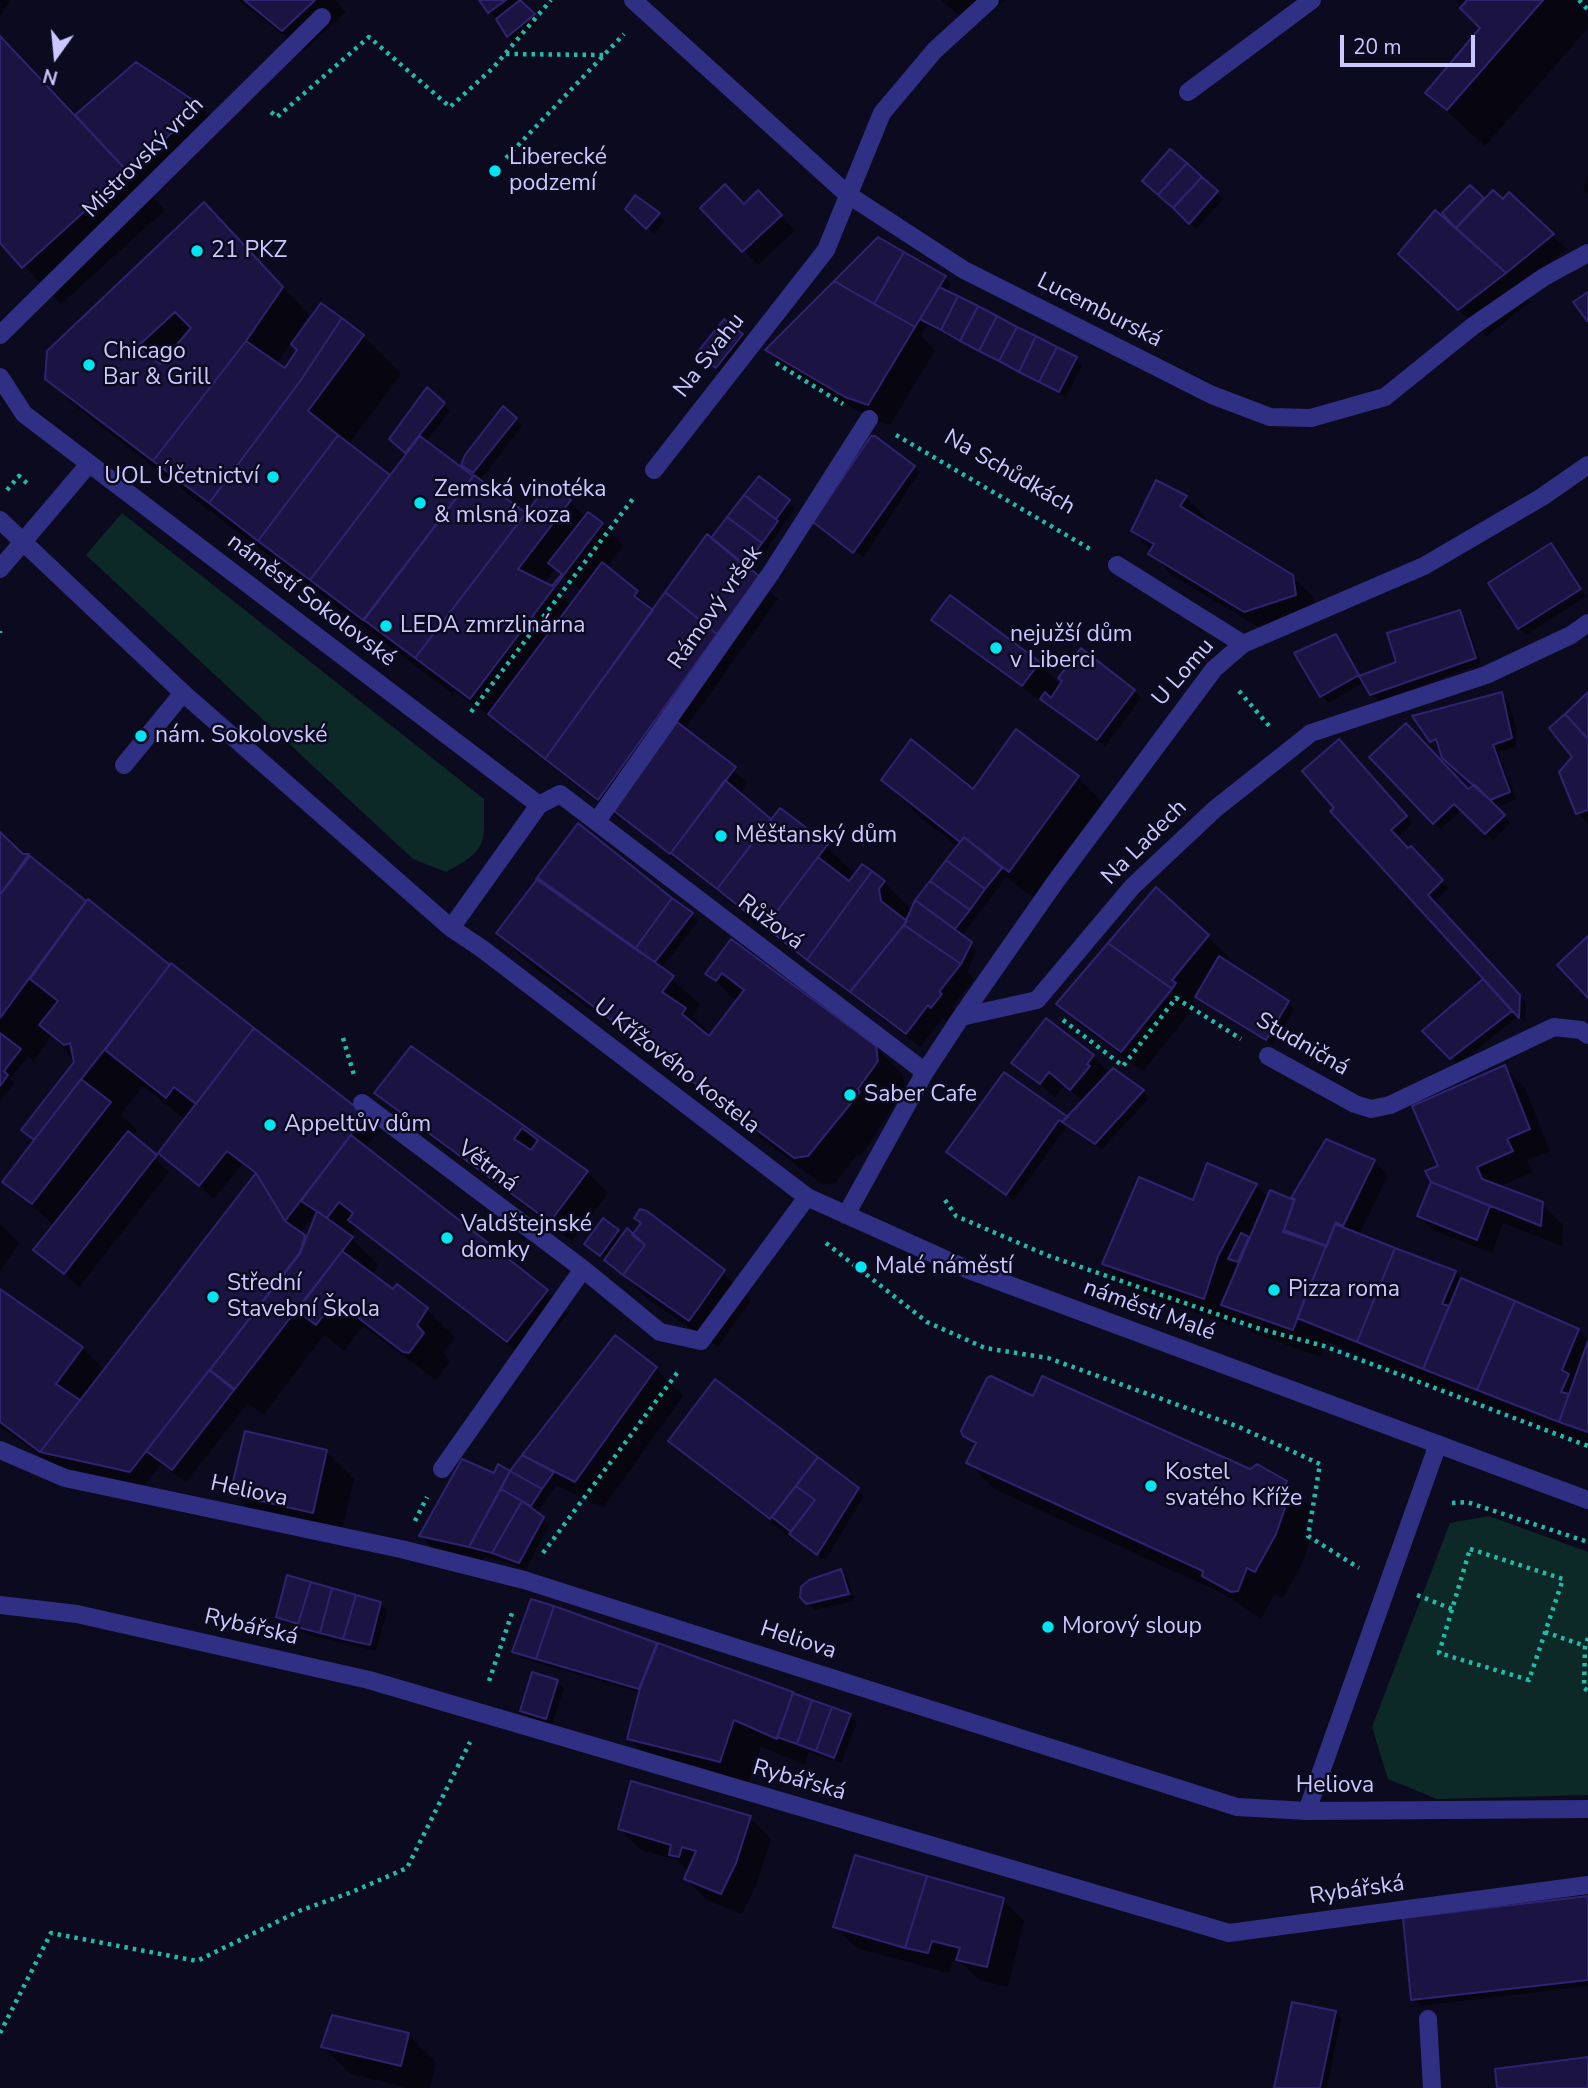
<!DOCTYPE html>
<meta charset="utf-8">
<style>
body{margin:0}
#map{position:relative;width:1588px;height:2088px;overflow:hidden;background:#0c0a1f;font-family:"Nunito Sans",sans-serif}
canvas{display:block}
.north{position:absolute;left:21px;top:21px;width:70px;height:70px;-webkit-text-stroke:5px #0c0a1f;paint-order:stroke;rotate:195deg;font-size:19px;font-weight:700;line-height:28px;text-align:center;color:#cbc7ff}
.north::after{content:'';display:block;margin:auto;width:24px;height:32px;background:#cbc7ff;clip-path:polygon(50% 0,100% 100%,50% 72%,0 100%)}
.scale{position:absolute;left:1340px;top:35px;width:135px;height:32px;box-sizing:border-box;border:4px solid #cbc7ff;border-top:0;padding-left:9px;font-size:21px;line-height:24px;white-space:nowrap;color:#cbc7ff;-webkit-text-stroke:5px #0c0a1f;paint-order:stroke}
</style>
<div id="map">
<canvas width="1588" height="2088"></canvas>
<div class="north">N</div>
<div class="scale">20 m</div>
</div>
<script>
const context = document.querySelector('canvas').getContext('2d');
context.lineJoin = 'round';
function fill(path, color) {
  context.fillStyle = color;
  context.fill(path, 'evenodd');
}
function trace(path, color, width, dash) {
  context.strokeStyle = color;
  context.lineWidth = width;
  context.lineCap = dash ? 'butt' : 'round';
  context.setLineDash(dash || []);
  context.stroke(path);
}
function drawText(font, color, halo, rows, align = 'center') {
  context.font = font + ' "Nunito Sans",sans-serif';
  context.lineWidth = 5;
  context.setLineDash([]);
  context.textBaseline = 'middle';
  context.strokeStyle = halo;
  context.fillStyle = color;
  for (const [text, x, y, turn = 0] of rows) {
    context.save();
    context.translate(x, y);
    context.rotate((+turn || 0) * Math.PI / 180);
    context.textAlign = isNaN(turn) ? turn : align;
    if (halo) context.strokeText(text, 0, 0);
    context.fillText(text, 0, 0);
    context.restore();
  }
}
const green = new Path2D(`
 M122 513 484 799C484 845 489 849 446 872L413 859 86 555Z
 M1489 1516 1588 1552V1795L1437 1799 1388 1779 1372 1727 1450 1523Z`);
const shadow = new Path2D(`
 M0 0H11L0 17Z
 M238 0H335L346 12 304 51Z
 M481 0H521L540 22 515 43Z
 M941 0H1006L972 27Z
 M1456 0H1575L1588 17V28L1485 146 1427 93 1483 28Z
 M0 34 77 115 136 64 201 107 215 121 142 186 165 210 61 304 0 241Z
 M1588 175V194L1583 190Z
 M1151 187 1217 192 1223 199 1196 229Z
 M1470 188 1485 201H1503L1509 194 1567 249 1518 288 1531 301 1487 336 1428 281 1468 238 1444 213Z
 M758 193 795 230 758 265 703 208 745 207Z
 M627 209 658 214 665 221 654 234Z
 M232 232 309 315 302 326 305 328 321 306 363 336 401 374 348 445 390 478 408 454 398 445 444 404 450 411 425 443 473 477 463 464 515 419 522 426 479 481 526 516 570 502 586 518 602 524 623 545 606 568 655 610 759 478 795 508 751 573 778 599 684 730 748 783 740 794 771 822 826 846 856 875 884 882 912 910 958 847 920 817 883 780 973 792 1078 777 1115 815 1047 908 1006 877 962 936 977 950 967 972 974 979 952 1007 955 1010 946 1021 943 1018 920 1047 746 916 686 865 685 867 622 817 620 820 511 735 494 718 455 692 453 694 193 498 75 406 47 378ZM291 343 299 350 285 371 276 364ZM556 568 582 592 572 605 555 588 544 583Z
 M945 277 951 284 946 292 1076 359 1082 366 1066 397 927 325 921 336 935 350 890 425 868 417 788 370 767 350Z
 M724 322 749 342 723 374 705 360Z
 M872 439 920 471 864 557 822 529Z
 M1186 497 1207 519 1204 522 1292 576 1314 598 1316 616 1267 632 1171 575 1133 531Z
 M1551 545 1586 596 1526 635 1519 628Z
 M1459 612 1466 619 1481 664 1378 701 1364 682 1328 703 1322 696 1336 636 1362 677 1398 663Z
 M934 619 1039 663 1061 686 1134 691 1141 698 1105 746 955 640Z
 M1501 694 1508 701 1516 728V747L1498 752 1516 799 1495 808 1510 823 1493 840 1462 809 1440 829 1372 757 1468 791 1477 786 1432 740Z
 M1588 694V824L1578 813 1574 757Z
 M1346 748 1412 823 1397 838 1449 888 1433 902 1526 1003 1525 1022 1519 1016 1458 1064 1424 1031 1485 979 1337 808Z
 M0 836 86 904 106 918H113L162 961 365 1116 379 1130 365 1148 547 1292 568 1313 529 1362 357 1226 350 1237 379 1265 371 1275 393 1292 397 1287 427 1310 455 1337 443 1353 450 1361 436 1380 363 1326 344 1351 324 1335 263 1415 248 1403 186 1482 161 1464 144 1485 65 1468 62 1472 0 1426V1291L82 1348 105 1371 256 1175 242 1164 214 1199 161 1153 186 1120 143 1086 121 1114 137 1130 132 1137 169 1172 79 1287 36 1250 55 1226 5 1182 35 1141 24 1130 76 1063 52 1035 34 1061 28 1056 10 1079 14 1083 0 1101ZM109 1042 111 1044 93 1068 90 1066ZM318 1210 307 1240 300 1233Z
 M1156 890 1229 957 1225 962 1294 1009 1273 1045 1196 997 1192 1002 1196 1005 1143 1071 1080 1025 1059 1004Z
 M691 914 698 921 661 969 700 1005 692 1016 712 1035 737 1002 708 974 732 941 875 1047 903 1075 905 1089 861 1156 857 1154 836 1183 823 1185 526 961 498 933Z
 M1093 1056 1107 1070 1100 1079 1103 1081 1143 1091 1149 1098 1102 1149 1067 1126 1014 1200 949 1152 1004 1074 1068 1119 1084 1102 1064 1085 1055 1097 1013 1063Z
 M1504 1067 1525 1088 1550 1151 1527 1160 1533 1172 1498 1187 1542 1204 1563 1225 1562 1246 1503 1223 1492 1253 1433 1230 1419 1216 1440 1166Z
 M376 1092 523 1127 536 1140 538 1137 587 1172 608 1193 572 1241 397 1113Z
 M1374 1161 1388 1175 1359 1235 1455 1272 1463 1280 1578 1330 1588 1341V1448L1582 1443 1452 1392 1451 1395 1327 1341 1321 1357 1251 1332 1234 1316 1231 1325 1132 1291 1104 1264 1194 1202 1208 1165 1256 1186 1269 1198 1271 1192 1301 1205 1294 1198Z
 M647 1213 723 1273 751 1300 718 1347 652 1302 593 1250 617 1231 623 1237 633 1236Z
 M0 1224 19 1243 0 1271Z
 M615 1337 656 1369 683 1396 603 1508 556 1485 537 1513 549 1525 526 1569 486 1556 483 1560 435 1550 421 1536 495 1476 499 1467 509 1472Z
 M715 1381 864 1496 825 1560 795 1535 792 1539 770 1522 775 1517 772 1514 768 1520 692 1461 671 1440Z
 M1034 1398 1286 1483 1313 1510 1304 1530 1311 1537 1303 1562 1283 1598 1275 1594 1261 1619 1226 1595 996 1490 969 1463 976 1447 965 1435Z
 M326 1452 354 1479 340 1539 260 1521 232 1493Z
 M840 1571 847 1578 852 1592 807 1602Z
 M853 1595 855 1601 815 1610 810 1605Z
 M380 1604 387 1610 376 1651 306 1634 278 1616Z
 M656 1645 850 1716 857 1722 841 1763 809 1752 804 1765 761 1746 747 1789 657 1766 629 1739 641 1693 521 1658 514 1652Z
 M557 1682 564 1688 552 1724 528 1717 522 1711Z
 M750 1818 771 1839 756 1885 742 1914 707 1900 686 1879 689 1872 677 1860 641 1850 620 1829Z
 M1588 1898V1986L1420 2006 1413 1999Z
 M1003 1900 1024 1921 1008 1987 979 1980 962 1963 953 1961 949 1973 856 1948 835 1926Z
 M1335 2012 1341 2019 1327 2088H1276Z
 M408 2035 436 2062 430 2088H409L351 2074 323 2047Z`);
const building = new Path2D(`
 M244 0H315L282 31Z
 M479 0H506L488 13Z
 M520 0 535 14 507 37 496 19Z
 M1467 0H1543L1447 110 1425 93 1480 28 1460 8Z
 M0 36 128 172 22 268 0 243Z
 M136 62 202 106 128 172 75 115Z
 M1170 149 1187 163 1158 195 1142 181Z
 M1187 163 1202 177 1173 208 1158 195Z
 M1202 177 1218 191 1189 224 1173 208Z
 M725 184 744 204 758 190 782 215 742 252 700 208Z
 M1470 185 1484 198 1456 228 1442 213Z
 M1493 190 1503 199 1509 192 1554 234 1506 273 1456 228Z
 M635 195 660 213 646 229 625 209Z
 M204 202 283 287 246 341 153 461 45 379 47 351ZM175 312 191 328 160 364 137 347Z
 M1435 210 1506 273 1458 310 1398 254Z
 M878 237 904 252 874 304 834 281Z
 M904 252 946 276 915 327 874 304Z
 M834 281 915 327 868 405 845 397 765 350Z
 M939 287 958 296 941 330 920 319Z
 M1588 292V320L1587 321 1573 302Z
 M958 296 978 306 960 341 941 330Z
 M321 303 342 318 301 380 209 503 153 461 246 341 285 368 297 350 291 344Z
 M978 306 997 316 979 351 960 341Z
 M997 316 1017 327 999 361 979 351Z
 M342 318 364 335 308 411 338 435 258 541 209 503 301 380Z
 M724 319 743 334 716 368 696 354Z
 M1017 327 1036 336 1019 372 999 361Z
 M1036 336 1057 347 1039 382 1019 372Z
 M1057 347 1077 357 1059 392 1039 382Z
 M427 387 445 403 405 453 389 439Z
 M503 406 517 418 473 473 461 465 465 455Z
 M338 435 390 475 310 580 258 541Z
 M420 436 473 476 363 620 310 580Z
 M871 436H875L915 466 853 553 813 522Z
 M474 475 526 513 415 658 364 620Z
 M759 476 790 500 776 519 744 495Z
 M1156 480 1187 496 1180 506 1293 575 1296 595 1244 612 1148 554 1154 544 1131 531Z
 M548 484 571 500 518 569 552 586 562 574 548 563 588 512 603 523 470 699 415 658Z
 M744 495 778 521 762 543 727 517Z
 M727 517 762 543 745 566 711 538Z
 M707 534 759 576 717 634 665 592Z
 M1551 543 1581 589 1518 629 1488 583Z
 M602 562 638 591 634 596 653 610 545 759 488 714Z
 M665 592 717 634 598 800 545 759Z
 M950 595 1040 662 1022 686 931 620Z
 M1460 610 1476 658 1370 695 1359 676 1396 662 1387 633Z
 M1336 634 1359 675 1320 697 1294 653Z
 M1081 648 1135 690 1097 740 1040 699 1045 692 1051 698 1062 681 1058 678Z
 M1502 692 1512 738 1493 745 1510 792 1490 800 1442 758 1436 739 1430 742 1412 716Z
 M1588 692V739L1565 714Z
 M1565 714 1588 739V810L1576 814 1559 772 1572 757 1549 728Z
 M677 722 736 767 670 854 614 811Z
 M1406 723 1468 789 1475 785 1505 815 1485 834 1454 804 1433 824 1369 757Z
 M1016 729 1079 776 1009 872 964 837 960 842 881 780 911 739 973 789Z
 M1339 739 1407 816 1391 830 1408 848 1411 846 1443 880 1428 895 1520 995 1519 1018 1330 811 1334 808 1302 771Z
 M725 780 771 819 717 889 671 853Z
 M780 808 828 844 765 927 717 889Z
 M578 823 672 898 635 949 536 879Z
 M0 832 23 854H29L0 895Z
 M964 837 1002 868 985 889 946 860Z
 M30 856 86 901 0 1018V895Z
 M818 857 849 881 862 864 872 871 807 960 765 927Z
 M946 860 985 889 970 910 930 881Z
 M872 871 885 881 879 889 881 901 907 921 850 992 807 960Z
 M538 878 674 976 662 992 686 1008 682 1014 709 1036 744 990 722 973 716 981 705 974 731 939 876 1046 878 1061 858 1089 860 1092 808 1156 794 1158 496 933Z
 M930 881 970 910 955 929 915 900Z
 M1156 887 1209 935 1172 980 1176 983 1172 989 1108 943Z
 M672 898 693 913 655 962 635 949Z
 M88 899 170 965 34 1140 21 1130 74 1062 70 1043 64 1045 39 1025 58 1001 30 979Z
 M915 900 972 942 961 964 904 925Z
 M904 925 961 964 939 992 942 994 931 1008 928 1005 906 1034 850 992Z
 M1588 936V998L1557 965Z
 M1108 943 1172 989 1121 1052 1056 1004Z
 M1219 956 1289 1001 1266 1040 1195 997Z
 M171 963 254 1028 196 1104 174 1087 166 1098 105 1050Z
 M1483 979 1512 1011 1450 1059 1422 1031Z
 M1046 1018 1094 1055 1087 1064 1090 1066 1070 1090 1049 1072 1040 1084 1011 1063Z
 M254 1028 366 1115 285 1221 256 1173 227 1151 199 1186 158 1153Z
 M0 1033 21 1049 4 1071 8 1075 0 1086Z
 M411 1046 588 1171 550 1222 374 1093ZM522 1128 538 1140 531 1150 514 1139Z
 M1505 1065 1530 1129 1507 1139 1513 1151 1477 1167 1482 1179 1543 1202 1541 1226 1431 1182 1425 1171 1438 1166 1412 1106Z
 M1113 1068 1144 1090 1095 1144 1062 1122Z
 M1004 1072 1068 1117 1062 1122 1059 1120 1006 1195 946 1152Z
 M81 1079 111 1102 32 1204 2 1182Z
 M128 1131 157 1155 64 1274 33 1250Z
 M351 1135 548 1290 507 1342 348 1220 353 1213 339 1202 327 1218 301 1201Z
 M1326 1139 1375 1160 1343 1226 1336 1222 1327 1246 1284 1230 1295 1199 1291 1198Z
 M1207 1163 1257 1184 1218 1256 1204 1299 1102 1264 1139 1177 1193 1200Z
 M256 1173 285 1221 305 1235 300 1252 232 1341 130 1472 40 1452Z
 M1431 1182 1490 1206 1477 1240 1417 1216Z
 M1270 1190 1294 1200 1283 1232 1326 1246 1293 1330 1221 1305Z
 M640 1209 647 1211 725 1270 689 1321 623 1275 645 1245 632 1235 641 1223 634 1218Z
 M317 1211 353 1237 235 1389 210 1370 300 1254Z
 M603 1218 619 1230 600 1256 584 1244Z
 M1335 1224 1395 1248 1357 1342 1297 1318Z
 M627 1228 645 1245 623 1275 604 1260Z
 M1241 1233 1249 1237 1238 1262 1228 1259Z
 M1395 1248 1456 1271 1442 1304 1449 1306 1423 1369 1357 1342Z
 M342 1251 393 1289 397 1284 428 1308 417 1325 424 1333 409 1353 403 1352 335 1300 316 1325 297 1311Z
 M1461 1278 1515 1301 1477 1390 1423 1369Z
 M0 1289 83 1347 56 1384 80 1400 40 1452 0 1422Z
 M1515 1301 1579 1329 1562 1370 1569 1374 1561 1392 1569 1394 1559 1422 1477 1390Z
 M615 1335 657 1367 575 1482 522 1455Z
 M1588 1341V1432L1559 1422Z
 M209 1370 234 1390 172 1470 146 1451Z
 M991 1376 1033 1396 1042 1376 1250 1469 1257 1464 1287 1481 1276 1504 1285 1508 1276 1534 1255 1572 1247 1568 1238 1591 1231 1592 1202 1576 1203 1571 966 1463 976 1443 963 1436 961 1431 987 1378Z
 M715 1379 818 1457 770 1519 668 1441Z
 M245 1431 327 1450 313 1513 230 1494Z
 M522 1455 554 1472 542 1489 510 1471Z
 M818 1457 859 1488 817 1555 789 1534 815 1500 796 1486Z
 M462 1459 494 1473 498 1464 510 1471 469 1547 419 1536Z
 M510 1471 542 1489 531 1506 501 1489Z
 M796 1486 815 1500 791 1532 772 1517Z
 M501 1489 522 1501 492 1553 469 1547Z
 M522 1501 544 1517 519 1563 492 1553Z
 M841 1569 849 1594 806 1604 800 1597 801 1587 809 1580Z
 M287 1575 311 1582 298 1624 276 1617Z
 M311 1582 332 1588 320 1633 297 1627Z
 M332 1588 356 1595 343 1639 320 1633Z
 M356 1595 381 1602 370 1645 343 1639Z
 M531 1599 554 1606 536 1659 512 1652Z
 M554 1606 657 1643 639 1689 536 1659Z
 M658 1643 793 1692 777 1739 734 1720 720 1762 627 1739 640 1688Z
 M532 1672 558 1680 546 1719 520 1711Z
 M793 1693 812 1700 797 1744 777 1737Z
 M812 1700 832 1707 816 1751 797 1744Z
 M832 1707 851 1714 834 1758 816 1751Z
 M631 1781 751 1816 736 1863 721 1894 684 1879 696 1851 682 1847 679 1857 669 1855 671 1845 618 1829Z
 M855 1855 927 1876 905 1948 833 1927Z
 M927 1876 1004 1898 987 1967 956 1960 960 1948 932 1941 928 1953 905 1948Z
 M1588 1896V1980L1411 2000 1403 1918Z
 M1292 2002 1336 2011 1320 2088H1274Z
 M332 2015 409 2033 401 2066 321 2047Z
 M1588 2057V2088H1497L1495 2069Z`);
const path = new Path2D(`
 M1579 0 1588 10
 M506 54 604 55
 M271 112 277 117 369 37 450 107 493 68 551 0
 M506 158 624 34
 M776 363 843 404
 M896 435 1090 549
 M7 490 19 476 30 486
 M0 631V633
 M1239 691 1270 727
 M471 712 635 496
 M1063 1020 1123 1066 1176 998 1241 1039
 M343 1038 354 1075
 M945 1200 956 1216 1049 1256 1257 1328 1324 1346 1588 1446
 M826 1243 927 1322 985 1348 1048 1358 1239 1427 1320 1464 1308 1536 1359 1568
 M1452 1503 1467 1502 1588 1542
 M415 1521 427 1497
 M1470 1549 1563 1579 1529 1680 1439 1653Z
 M543 1553 680 1369
 M1417 1595 1452 1609
 M1545 1632 1585 1646
 M1588 1638 1585 1646 1584 1688 1588 1691
 M489 1681 513 1610
 M0 2033 51 1933 197 1961 299 1911 352 1892 407 1868 470 1742`);
const lane = new Path2D(`
 M124 765 183 693
 M1268 1056 1355 1104 1371 1109 1390 1105 1554 1027 1581 1030 1588 1035
 M1307 1811 1438 1444
 M1428 2019 1432 2088`);
const street = new Path2D(`
 M633 0 847 194 964 270 1212 395 1270 417 1311 418 1385 397 1473 326 1544 277 1588 253
 M1188 92 1312 0
 M0 335 322 17
 M0 377 24 414 539 805 560 794 925 1072
 M654 470 826 250 882 113 935 50 990 0
 M0 520 183 693 451 928 481 948 807 1197 969 1270 1588 1500
 M1117 565 1243 644
 M0 569 89 464
 M597 821 771 573 869 419
 M451 928 539 805
 M961 1017 1037 1000 1132 887 1215 809 1311 733 1486 675 1571 635 1588 623
 M362 1103 583 1269 660 1332 701 1341 807 1197
 M846 1215 925 1072 961 1017 1056 881 1214 669 1243 644 1424 566 1542 497 1588 465
 M0 1450 65 1478 401 1549 524 1580 1237 1807 1307 1811 1588 1809
 M442 1469 583 1269
 M0 1605 77 1614 369 1680 1229 1933 1588 1885`);
const markers = [
 [495,171,7,"#00e5f2"],
 [197,251,7,"#00e5f2"],
 [89,365,7,"#00e5f2"],
 [273,477,7,"#00e5f2"],
 [420,503,7,"#00e5f2"],
 [386,626,7,"#00e5f2"],
 [996,648,7,"#00e5f2"],
 [141,736,7,"#00e5f2"],
 [721,836,7,"#00e5f2"],
 [850,1095,7,"#00e5f2"],
 [270,1125,7,"#00e5f2"],
 [447,1238,7,"#00e5f2"],
 [861,1267,7,"#00e5f2"],
 [1274,1290,7,"#00e5f2"],
 [213,1297,7,"#00e5f2"],
 [1151,1486,7,"#00e5f2"],
 [1048,1627,7,"#00e5f2"]
];
const streetNames = [
 ["Mistrovský vrch",144,158,-45],
 ["Lucemburská",1099,311,27],
 ["Na Svahu",710,356,-52],
 ["Na Schůdkách",1009,473,30],
 ["náměstí Sokolovské",311,601,37],
 ["Rámový vršek",716,608,-55],
 ["U Lomu",1184,673,-49],
 ["Na Ladech",1145,843,-45],
 ["Růžová",770,923,37],
 ["Studničná",1302,1045,30],
 ["U Křížového kostela",676,1067,38],
 ["Větrná",487,1167,37],
 ["náměstí Malé",1149,1311,20],
 ["Heliova",249,1492,12],
 ["Rybářská",251,1628,13],
 ["Heliova",798,1641,18],
 ["Rybářská",799,1781,16],
 ["Heliova",1335,1786],
 ["Rybářská",1357,1891,-8]
];
const poiNames = [
 ["Liberecké",509,158],
 ["podzemí",509,184],
 ["21 PKZ",211,251],
 ["Chicago",103,352],
 ["Bar & Grill",103,378],
 ["UOL Účetnictví",259,477,"right"],
 ["Zemská vinotéka",434,490],
 ["& mlsná koza",434,516],
 ["LEDA zmrzlinárna",400,626],
 ["nejužší dům",1010,635],
 ["v Liberci",1010,661],
 ["nám. Sokolovské",155,736],
 ["Měšťanský dům",735,836],
 ["Saber Cafe",864,1095],
 ["Appeltův dům",284,1125],
 ["Valdštejnské",461,1225],
 ["domky",461,1251],
 ["Malé náměstí",875,1267],
 ["Střední",227,1284],
 ["Stavební Škola",227,1310],
 ["Pizza roma",1288,1290],
 ["Kostel",1165,1473],
 ["svatého Kříže",1165,1499],
 ["Morový sloup",1062,1627]
];
fill(green, '#0c2927');
fill(shadow, '#0007');
fill(building, '#1b1442');
trace(building, '#2f2370', 2);
trace(path, '#20bbaa', 4.5, [3.5, 5]);
trace(lane, '#2f3083', 18);
trace(street, '#2f3083', 18);
for (const [x, y, r, color] of markers) {
  const dot = new Path2D();
  dot.arc(x, y, r, 0, 2 * Math.PI);
  context.fillStyle = color;
  context.fill(dot);
  trace(dot, '#0c0a1f', 2.5);
}
drawText('23px', '#cbc7ff', '#0c0a1f', streetNames);
drawText('23px', '#cbc7ff', '#0c0a1f', poiNames, 'left');
</script>
